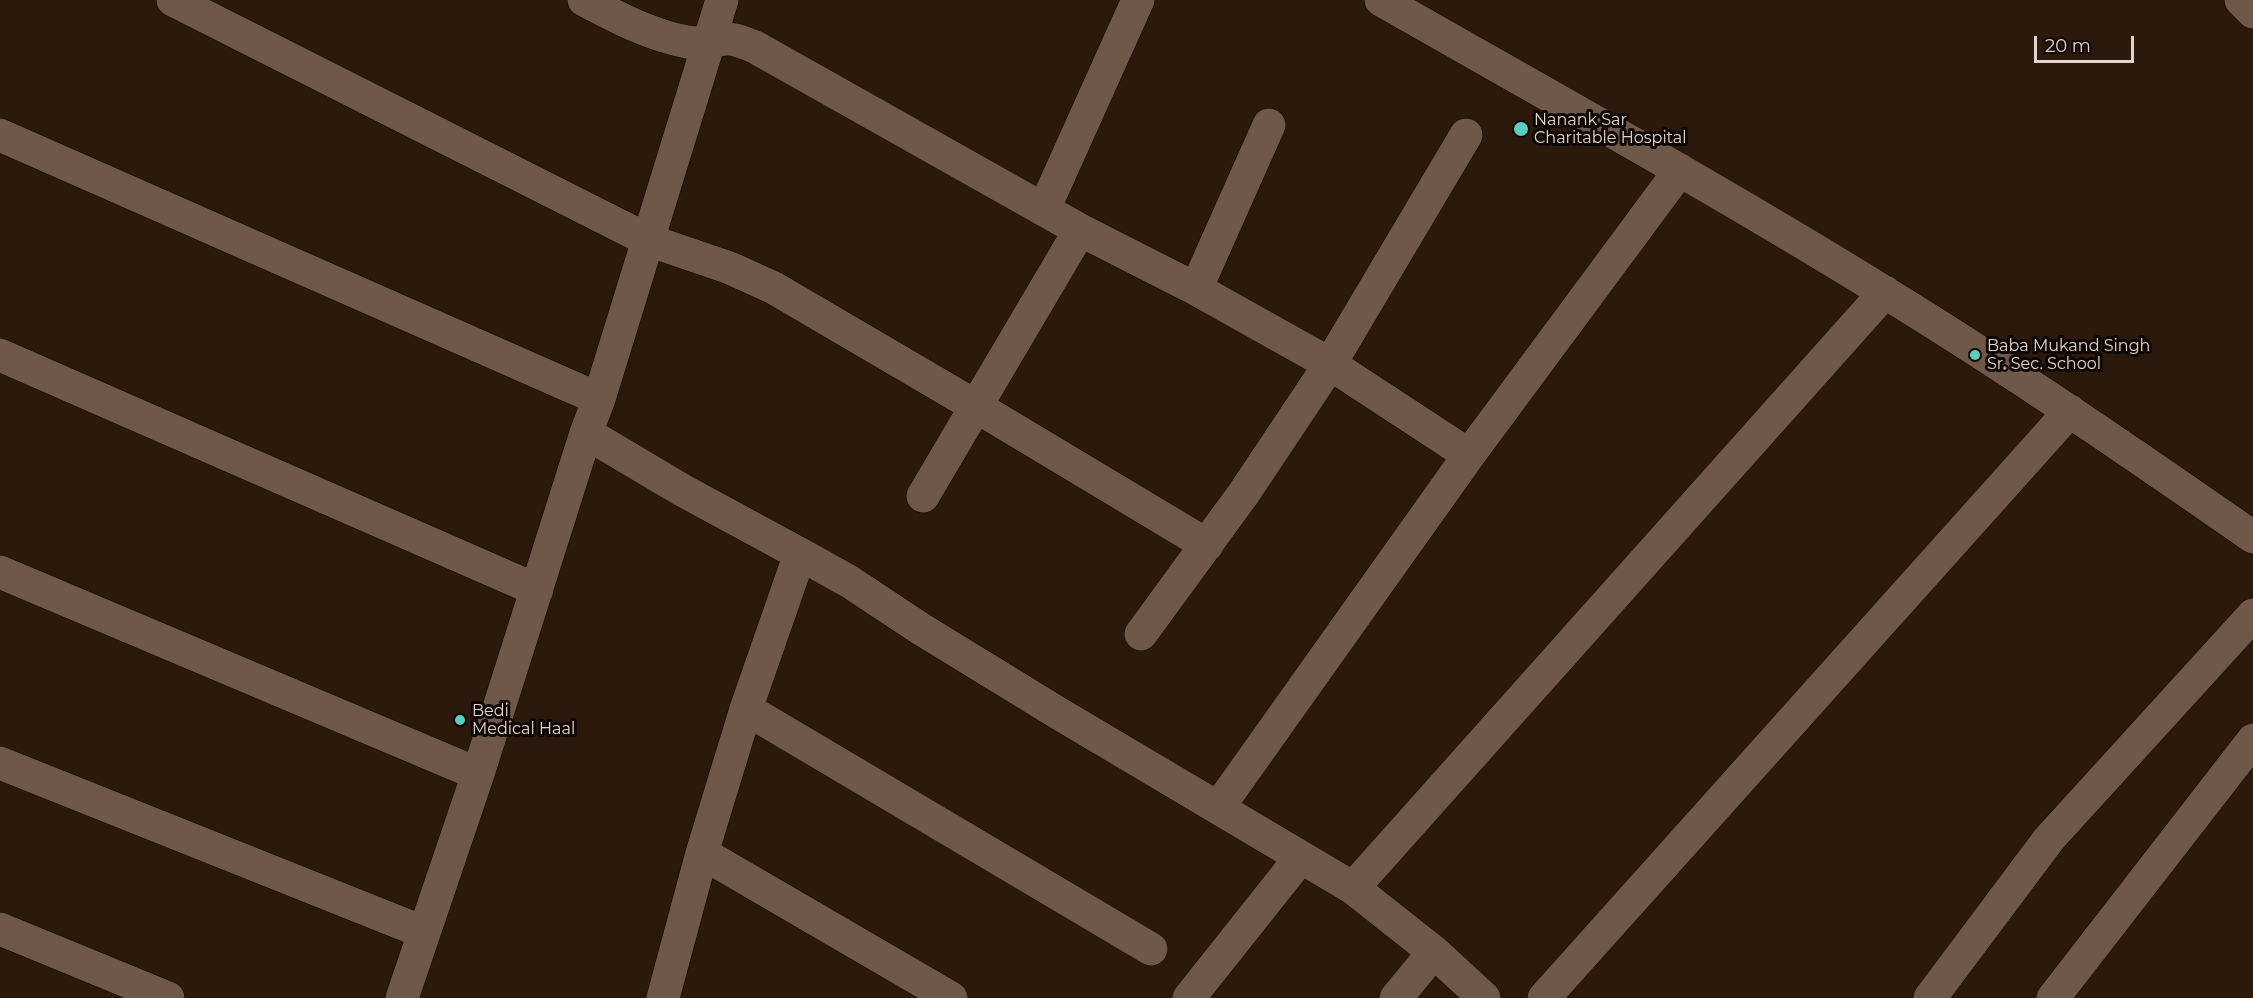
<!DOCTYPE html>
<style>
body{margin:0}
#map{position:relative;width:2253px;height:998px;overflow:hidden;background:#2b190c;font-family:Montserrat,sans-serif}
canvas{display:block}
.scale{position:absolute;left:2034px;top:36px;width:100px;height:27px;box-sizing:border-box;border:3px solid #e1d4cc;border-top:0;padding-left:8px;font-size:18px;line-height:21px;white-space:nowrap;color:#e1d4cc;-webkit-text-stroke:4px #0d0603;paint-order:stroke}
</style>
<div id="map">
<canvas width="2253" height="998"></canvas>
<div class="scale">20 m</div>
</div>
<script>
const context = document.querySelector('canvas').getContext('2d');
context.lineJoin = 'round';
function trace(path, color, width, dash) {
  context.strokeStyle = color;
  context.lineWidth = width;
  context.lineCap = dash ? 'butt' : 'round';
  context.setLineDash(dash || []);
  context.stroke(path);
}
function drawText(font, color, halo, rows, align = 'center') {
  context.font = font + ' Montserrat,sans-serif';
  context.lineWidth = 6;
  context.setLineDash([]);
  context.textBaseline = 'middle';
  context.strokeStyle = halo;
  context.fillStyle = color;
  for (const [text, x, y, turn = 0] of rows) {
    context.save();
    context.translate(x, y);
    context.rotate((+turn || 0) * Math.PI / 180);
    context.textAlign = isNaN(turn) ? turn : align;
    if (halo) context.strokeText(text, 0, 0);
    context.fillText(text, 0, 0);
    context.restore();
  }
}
const minor = new Path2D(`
 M173 0 648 240 730 268 774 288 977 407 1207 545
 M584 0C616 17 650 35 687 42 701 45 715 39 728 39 738 39 746 44 755 47L1080 230 1196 289 1330 364 1469 455
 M1381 0C1549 96 1719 190 1884 292 2010 369 2132 453 2253 537
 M2241 0 2253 12
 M0 135 599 399
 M1044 209 1138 0
 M1196 289 1269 125
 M0 355 537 590
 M586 433 682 490 800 554
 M923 496 1080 230
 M0 572 478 774
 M1141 634 1244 493 1330 364 1466 135
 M746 709 1151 949
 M0 763 423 932
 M1218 808 1469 455 1680 170
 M702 853 951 998
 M1353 888 1885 292
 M0 929 168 998
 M402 998 478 774 586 433 599 399 722 0
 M663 998 702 853 746 709 800 554 850 582 921 629 1058 713 1353 888 1434 952 1484 998
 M1189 998 1301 857
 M1396 998 1434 952
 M1544 998 2070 411
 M1930 998 2049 839 2253 615
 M2053 998 2253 740`);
const markers = [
 [1521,129,8,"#59cebf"],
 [1975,355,6,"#59cebf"],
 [460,720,6,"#59cebf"]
];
const poiNames = [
 ["Nanank Sar",1534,120],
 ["Charitable Hospital",1534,138],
 ["Baba Mukand Singh",1987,346],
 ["Sr. Sec. School",1987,364],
 ["Bedi",472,711],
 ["Medical Haal",472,729]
];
trace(minor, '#120400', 34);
trace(minor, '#6e584a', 33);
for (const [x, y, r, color] of markers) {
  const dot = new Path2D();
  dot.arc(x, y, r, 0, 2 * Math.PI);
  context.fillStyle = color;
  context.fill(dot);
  trace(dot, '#0d0603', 2);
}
drawText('16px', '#e1d4cc', '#0d0603', poiNames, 'left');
</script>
